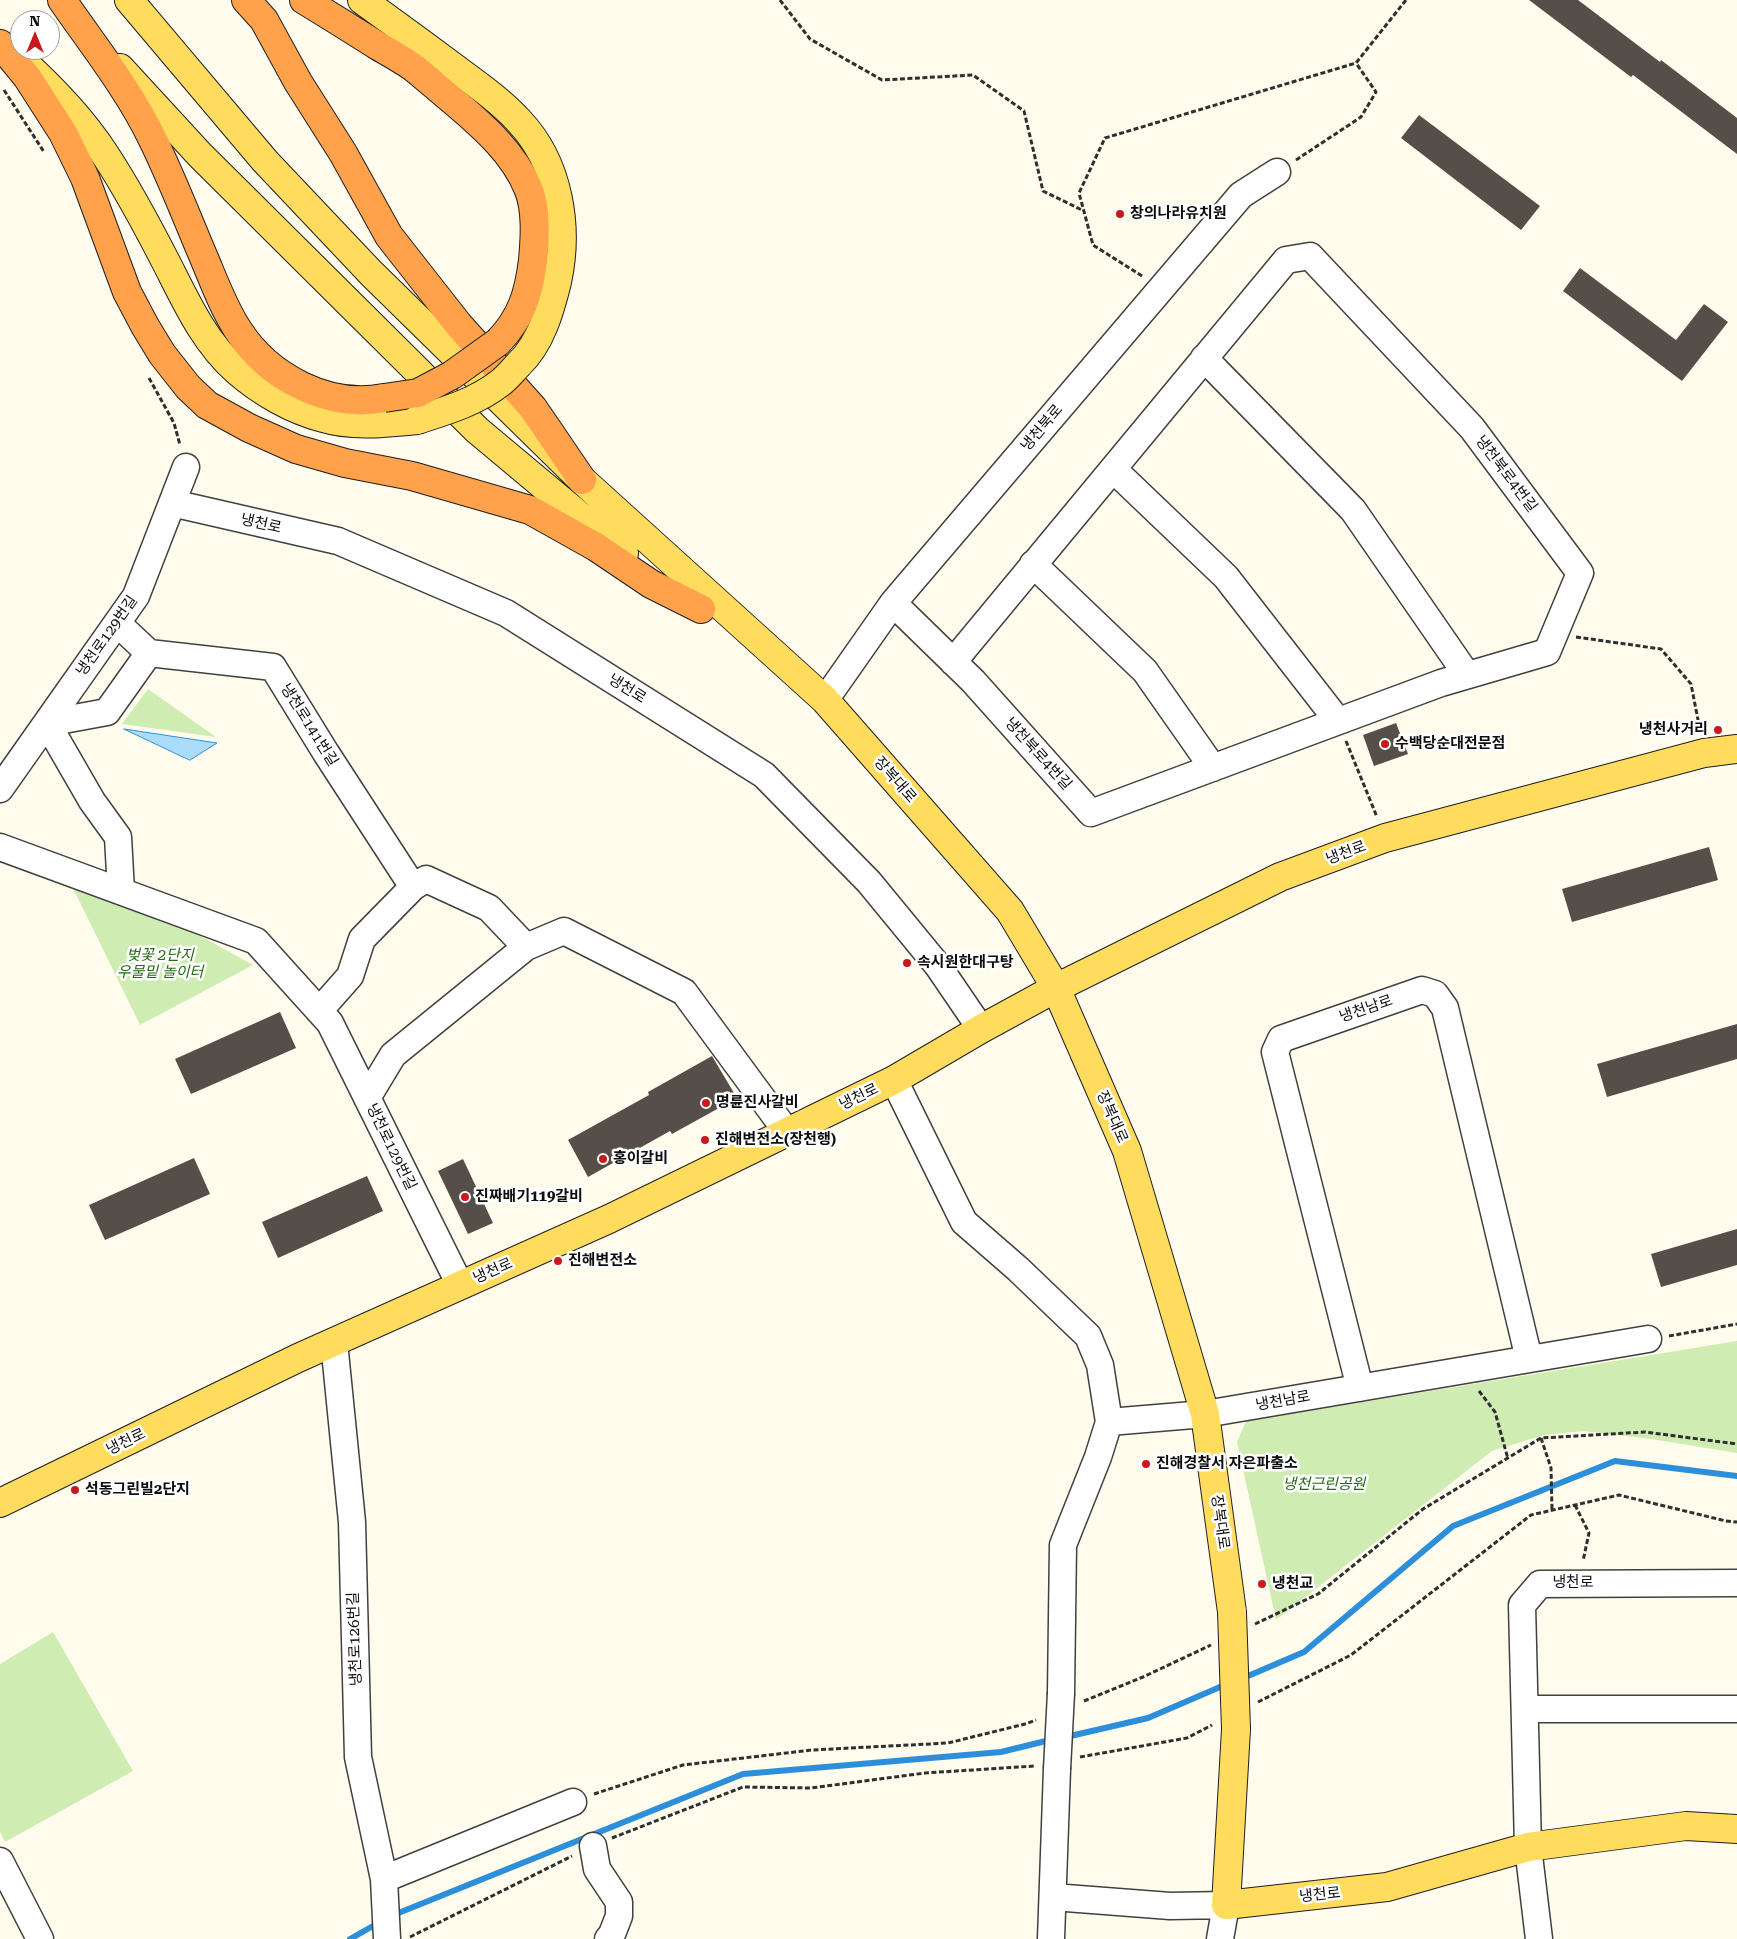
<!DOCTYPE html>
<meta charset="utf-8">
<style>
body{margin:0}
#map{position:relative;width:1737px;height:1939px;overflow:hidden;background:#fffced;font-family:"Roboto Serif",serif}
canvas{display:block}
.north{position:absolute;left:10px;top:10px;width:50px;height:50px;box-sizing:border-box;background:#fff;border:1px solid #9e9e9e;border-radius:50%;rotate:0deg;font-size:14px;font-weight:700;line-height:20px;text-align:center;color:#0d0d0d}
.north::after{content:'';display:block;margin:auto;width:18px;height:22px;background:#c9191c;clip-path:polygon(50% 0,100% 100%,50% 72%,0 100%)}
</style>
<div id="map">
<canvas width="1737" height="1939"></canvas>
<div class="north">N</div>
</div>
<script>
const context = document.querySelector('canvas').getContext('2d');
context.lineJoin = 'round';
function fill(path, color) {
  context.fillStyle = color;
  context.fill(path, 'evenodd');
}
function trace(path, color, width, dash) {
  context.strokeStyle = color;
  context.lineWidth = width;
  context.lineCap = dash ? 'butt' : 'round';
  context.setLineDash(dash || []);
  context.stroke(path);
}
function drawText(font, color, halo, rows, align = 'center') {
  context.font = font + ' "Roboto Serif","Noto Sans KR",serif';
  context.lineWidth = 5;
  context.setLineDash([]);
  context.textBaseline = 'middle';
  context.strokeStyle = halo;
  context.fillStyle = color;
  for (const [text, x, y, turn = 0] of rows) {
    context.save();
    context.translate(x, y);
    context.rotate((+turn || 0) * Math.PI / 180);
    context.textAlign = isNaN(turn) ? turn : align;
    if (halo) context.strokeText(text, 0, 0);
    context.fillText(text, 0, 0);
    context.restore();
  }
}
const green = new Path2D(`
 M148 689 216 737 122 724Z
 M72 886 168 918 253 965 140 1025Z
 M1737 1341V1453L1651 1439 1583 1431 1544 1435 1492 1451 1276 1620 1237 1442 1246 1421Z
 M53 1632 133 1771 5 1842 0 1832V1664Z`);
const water = new Path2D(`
 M124 729 217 743 190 760Z`);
const stream = new Path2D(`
 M1241 1679 1304 1652 1453 1526 1615 1461 1737 1476
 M1066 1737 1148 1718 1227 1684
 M391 1916 743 1774 1001 1752 1054 1739
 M350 1939 380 1922`);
const building = new Path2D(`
 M1529 0H1578L1660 62 1661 60 1737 118V154L1633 75 1631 77Z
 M1419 115 1540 206 1521 230 1401 138Z
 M1580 268 1676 340 1704 304 1728 322 1682 381 1563 291Z
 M1396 723 1408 754 1374 766 1363 735Z
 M1709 847 1718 880 1572 922 1562 889Z
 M280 1012 296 1048 191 1094 175 1059Z
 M1737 1024V1059L1607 1097 1597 1064Z
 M712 1056 737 1098 672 1134 670 1131 588 1177 568 1140 649 1095 648 1092Z
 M194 1158 210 1194 105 1240 89 1205Z
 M463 1159 493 1223 468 1234 438 1171Z
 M367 1176 383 1211 278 1258 262 1222Z
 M1737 1229V1265L1661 1287 1651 1254Z`);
const path = new Path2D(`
 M780 0 810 39 882 80 973 75 1024 111 1043 191 1084 211
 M4 90 44 152
 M1296 160 1361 117 1376 92 1356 63
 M1142 276 1093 245 1079 193 1105 138 1356 63 1406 0
 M149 378 174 423 180 445
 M1576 637 1661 649 1691 684 1700 730
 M1346 741 1377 817
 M1669 1336 1737 1324
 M1479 1391 1495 1412 1508 1459
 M1541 1438 1551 1468 1552 1510
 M1575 1505 1589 1533 1583 1561
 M1255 1624 1318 1594 1423 1509 1541 1438 1645 1432 1737 1444
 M1084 1701 1143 1677 1211 1645
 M1258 1702 1351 1655 1531 1515 1619 1495 1726 1521 1737 1522
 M1080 1757 1187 1738 1212 1725
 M594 1794 683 1765 812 1750 948 1743 1025 1724 1036 1720
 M612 1838 743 1787 811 1788 925 1773 1035 1766
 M410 1937 572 1856`);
const minor = new Path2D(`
 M1204 358 1353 510 1467 675
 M1113 469 1226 577 1338 721
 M172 503 338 541 506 613 764 775 869 882 938 966 981 1029
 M1033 564 1145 671 1213 768
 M893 603 973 681 1091 813 1441 683 1547 652 1580 573 1472 428 1310 256 1286 260 953 662
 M117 623 149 653
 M149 653 273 667 326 753 413 887
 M825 700 893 603 1241 195 1277 172
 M0 789 136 596 186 467
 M0 847 256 941 330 1023 460 1285
 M121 891 118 837 92 801 47 723 107 712 149 653
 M319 1011 350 976 362 939 413 887 426 879 489 908 526 947
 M894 1080 964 1222 1018 1269 1088 1336 1100 1365 1109 1422
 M367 1098 393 1055 526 947 564 931 684 992 787 1132
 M334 1342 352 1522 358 1757 384 1879 387 1939
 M1360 1388 1275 1052 1281 1039 1422 990 1435 994 1445 1008 1529 1359
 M1061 1693 1063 1545 1098 1457 1109 1422 1205 1414 1648 1339
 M1525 1709H1737
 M593 1846 597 1869 619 1902V1916L612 1934 608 1939
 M0 1861 40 1939
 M384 1879 573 1802
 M1053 1897 1170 1906 1226 1905 1220 1939
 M1051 1939 1057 1769
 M1539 1939 1528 1847 1522 1605 1540 1584 1737 1583`);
const major = new Path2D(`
 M129 0 265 161 371 273 582 480 825 700 1010 911 1056 988 1127 1151 1205 1414 1232 1612
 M362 0C391 21 420 42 448 63 472 81 499 99 519 121 559 163 569 227 557 282 550 310 541 343 519 364
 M21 60C52 88 81 118 104 153 128 189 149 229 169 268 187 304 206 344 237 371 261 392 292 410 323 418 352 427 386 423 417 420
 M120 68 200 155 477 430 624 553
 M0 1503 298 1358 609 1219 894 1080 981 1029 1056 988 1280 877 1385 838 1704 753 1737 749
 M1236 1729 1226 1905 1387 1887 1528 1847 1686 1826 1737 1829`);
const highway = new Path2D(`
 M62 0C93 45 129 90 153 140 173 181 189 223 207 265 216 287 225 310 238 330 268 377 328 409 384 398
 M246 0 264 20 298 82 343 153 389 236 458 324 533 408 582 480
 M304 0C329 15 354 31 378 46 390 53 403 60 414 68 429 80 443 93 458 105 485 128 514 154 528 188 537 209 535 238 533 260 529 293 522 317 498 342
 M0 44 27 77 63 133 85 178 127 292 145 326 162 354 188 387 207 405 249 428 296 449 345 463 412 476 530 510 596 547 651 584 701 609`);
const minorBridge = new Path2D(`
 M1057 1769 1061 1693`);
const majorBridge = new Path2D(`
 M417 420C445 411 476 402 500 383 507 378 513 370 519 364
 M1232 1612 1236 1729`);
const highwayBridge = new Path2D(`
 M384 398 418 393 452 375 498 342`);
const markers = [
 [1120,214,5,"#c9191c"],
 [1718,730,5,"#c9191c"],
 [1385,744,5,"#c9191c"],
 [907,963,5,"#c9191c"],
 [706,1103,5,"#c9191c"],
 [705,1140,5,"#c9191c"],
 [603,1159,5,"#c9191c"],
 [465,1197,5,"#c9191c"],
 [558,1261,5,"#c9191c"],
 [1146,1464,5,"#c9191c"],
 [75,1490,5,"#c9191c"],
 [1262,1584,5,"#c9191c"]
];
const poiNames = [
 ["창의나라유치원",1130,214],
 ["냉천사거리",1708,730,"right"],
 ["수백당순대전문점",1395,744],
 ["속시원한대구탕",917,963],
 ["명륜진사갈비",716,1103],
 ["진해변전소(장천행)",715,1140],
 ["홍이갈비",613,1159],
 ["진짜배기119갈비",475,1197],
 ["진해변전소",568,1261],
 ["진해경찰서 자은파출소",1156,1464],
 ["석동그린빌2단지",85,1490],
 ["냉천교",1272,1584]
];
const streetNames = [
 ["냉천북로",1042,428,-50],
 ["냉천북로4번길",1506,474,53],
 ["냉천로",261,524,13],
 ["냉천로129번길",107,636,-55],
 ["냉천로",627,689,32],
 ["냉천로141번길",309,725,58],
 ["냉천북로4번길",1038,754,48],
 ["장복대로",895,780,49],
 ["냉천로",1346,853,-20],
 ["냉천남로",1366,1009,-19],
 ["냉천로",859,1097,-26],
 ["장복대로",1112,1117,66],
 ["냉천로129번길",391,1147,64],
 ["냉천로",493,1271,-24],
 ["냉천남로",1283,1401,-10],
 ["냉천로",126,1442,-26],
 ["장복대로",1220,1522,82],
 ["냉천로",1573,1583],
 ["냉천로126번길",355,1639,-92],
 ["냉천로",1320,1895,-6]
];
const parkNames = [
 ["벚꽃 2단지",160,956],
 ["우물밑 놀이터",160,973],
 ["냉천근린공원",1324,1485]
];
fill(green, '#cfedb3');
fill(water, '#acdcfb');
trace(water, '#2d8fd9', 1);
trace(stream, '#2d8fd9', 6);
fill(building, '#564e48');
trace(minor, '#404040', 29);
trace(major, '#1e1e1e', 30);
trace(highway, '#1e1e1e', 30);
trace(path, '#2f2f2f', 3, [5, 2.5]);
trace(minor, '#fff', 26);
trace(major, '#ffdc5d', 28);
trace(highway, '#ffa24b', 28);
trace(minorBridge, '#404040', 29, []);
trace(majorBridge, '#1e1e1e', 30, []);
trace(highwayBridge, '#1e1e1e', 30, []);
trace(minorBridge, '#fff', 26);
trace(majorBridge, '#ffdc5d', 28);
trace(highwayBridge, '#ffa24b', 28);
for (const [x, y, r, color] of markers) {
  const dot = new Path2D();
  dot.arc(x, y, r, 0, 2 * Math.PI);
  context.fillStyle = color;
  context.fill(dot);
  trace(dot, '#fff', 2);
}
drawText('bold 15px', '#0d0d0d', '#fff', poiNames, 'left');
drawText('15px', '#0d0d0d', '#fff', streetNames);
drawText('italic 15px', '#266a18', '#fff', parkNames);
</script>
